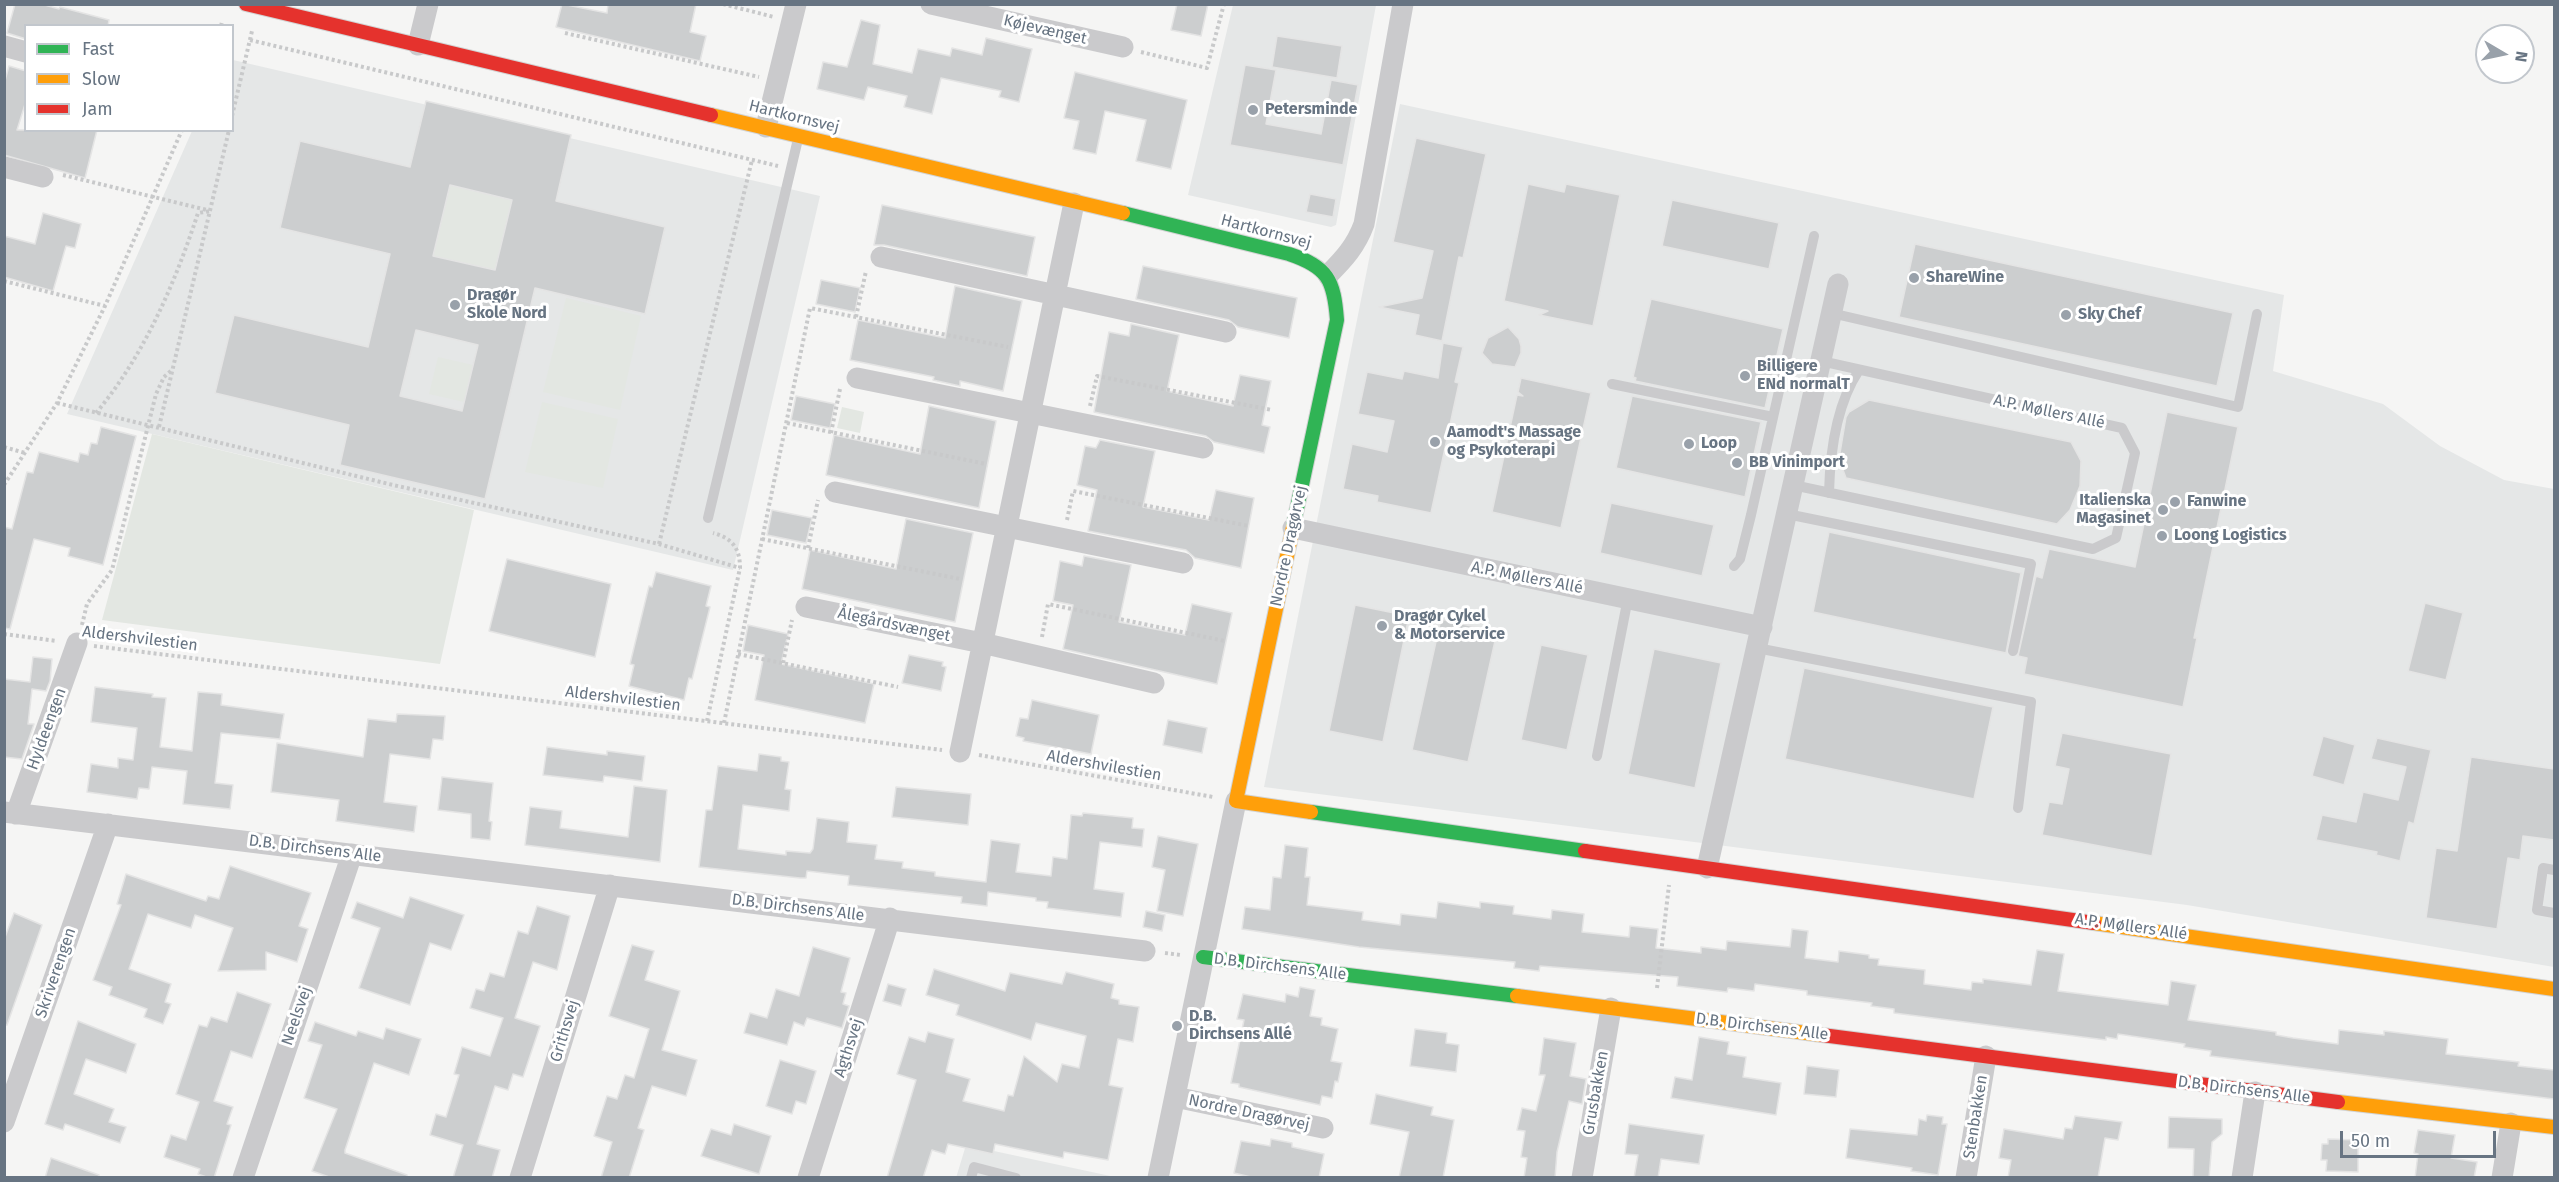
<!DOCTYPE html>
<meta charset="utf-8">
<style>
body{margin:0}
#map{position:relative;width:2559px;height:1182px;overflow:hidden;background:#f5f5f4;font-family:"Fira Sans",sans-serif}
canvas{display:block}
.frame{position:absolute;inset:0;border:6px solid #677482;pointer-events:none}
.legend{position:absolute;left:24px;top:24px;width:210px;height:108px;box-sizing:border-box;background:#fff;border:2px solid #c2c7cd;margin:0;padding:8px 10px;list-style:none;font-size:18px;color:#677482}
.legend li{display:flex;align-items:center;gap:12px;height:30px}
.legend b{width:30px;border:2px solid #c2c7cd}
.north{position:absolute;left:2475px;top:24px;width:60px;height:60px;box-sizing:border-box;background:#fff;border:2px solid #c2c7cd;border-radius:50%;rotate:99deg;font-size:16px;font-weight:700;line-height:24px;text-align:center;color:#677482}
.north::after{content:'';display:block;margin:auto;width:21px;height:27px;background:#99a1aa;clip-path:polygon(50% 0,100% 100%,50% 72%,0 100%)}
.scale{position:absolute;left:2340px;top:1131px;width:156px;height:27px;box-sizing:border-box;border:3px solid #677482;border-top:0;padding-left:8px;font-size:18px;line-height:21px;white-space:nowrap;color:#677482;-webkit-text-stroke:4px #fff;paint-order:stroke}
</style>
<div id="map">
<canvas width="2559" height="1182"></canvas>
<div class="frame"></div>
<ul class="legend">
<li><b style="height:8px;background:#30b455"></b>Fast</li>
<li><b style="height:8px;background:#ff9f0a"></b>Slow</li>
<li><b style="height:8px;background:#e5322d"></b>Jam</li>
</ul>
<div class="north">N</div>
<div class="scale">50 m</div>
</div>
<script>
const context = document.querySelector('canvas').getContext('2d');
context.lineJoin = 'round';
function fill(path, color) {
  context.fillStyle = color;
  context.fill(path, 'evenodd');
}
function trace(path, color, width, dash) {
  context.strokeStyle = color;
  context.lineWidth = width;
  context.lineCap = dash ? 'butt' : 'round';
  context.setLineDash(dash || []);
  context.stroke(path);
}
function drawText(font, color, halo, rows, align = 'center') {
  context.font = font + ' "Fira Sans",sans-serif';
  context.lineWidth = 6;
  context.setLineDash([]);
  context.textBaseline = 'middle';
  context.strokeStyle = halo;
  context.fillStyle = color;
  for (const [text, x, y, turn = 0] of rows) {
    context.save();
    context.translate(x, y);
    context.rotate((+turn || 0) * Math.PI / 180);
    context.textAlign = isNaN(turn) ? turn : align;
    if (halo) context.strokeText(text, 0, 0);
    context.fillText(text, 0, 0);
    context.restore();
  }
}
const built = new Path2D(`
 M1233 5H1376L1336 225 1331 227 1188 195Z
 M233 60 820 196 733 570 67 414 192 131 232 130Z
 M1400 104 2284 295 2273 371 2383 404 2440 446 2504 480 2554 489V967L2187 905 1264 787Z
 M966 1145 1115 1177 956 1178Z`);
const green = new Path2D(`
 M450 185 512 200 495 270 433 256Z
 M566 298 641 316 620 410 543 392Z
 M438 357 473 365 464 402 429 394Z
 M542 402 618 419 603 488 525 472Z
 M842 407 864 412 860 433 837 428Z
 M152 434 474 510 440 664 102 620Z`);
const building = new Path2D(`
 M15 4H41L59 9 60 7 109 20 108 26H26V39L7 33Z
 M562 4 607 13 608 4H696L690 32 706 36 700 61 556 27Z
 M1177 4H1208L1201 36 1171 30Z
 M861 20 880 25 873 64 912 73 918 49 950 56 952 48 982 55 986 38 1032 49 1019 102 999 97 1001 91 941 78 932 114 904 107 907 96 868 87 864 100 817 89 823 62 847 67Z
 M1277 36 1342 46 1337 78 1272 67Z
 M1245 65 1276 70 1266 124 1321 134 1331 80 1358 85 1343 165 1230 145Z
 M9 66 26 71V101L17 130H97L85 178 4 155V84Z
 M1075 72 1187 100 1171 169 1136 161 1146 120 1105 111 1096 154 1073 149 1079 121 1064 118Z
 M426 101 571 135 556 201 665 227 645 314 535 288 485 499 340 465 349 425 215 393 234 315 368 347 390 254 280 228 300 141 410 167ZM450 185 512 200 495 270 433 256ZM416 330 478 345 462 411 400 396Z
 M1416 138 1486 154 1463 258 1459 257 1442 341 1415 335 1419 315 1379 307 1422 298 1433 251 1393 242Z
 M1528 184 1564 192 1566 184 1620 195 1593 326 1539 315 1548 311 1504 301Z
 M1310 194 1336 199 1333 217 1306 212Z
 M1672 200 1779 223 1769 269 1662 246Z
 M882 205 1035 237 1027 276 884 245H874Z
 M43 213 81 224 75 248 66 246 53 291 4 277V236L35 244Z
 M1915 244 2233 313 2217 386 1899 317Z
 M1143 266 1297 298 1289 338 1238 327 1229 320 1136 299Z
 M821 280 860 288 855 312 816 304Z
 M955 286 1022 301 1003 391 960 381V386L933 380 934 377 850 360 858 320 945 338Z
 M1651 299 1783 329 1765 408 1635 381 1636 378 1633 377Z
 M1131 324 1179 335 1167 391 1233 406 1240 375 1271 381 1262 425 1270 427 1264 453 1214 442 1206 436 1094 412 1109 332 1129 336Z
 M1508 327 1519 339 1521 346V353L1515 367 1492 364 1482 353 1488 338Z
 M1443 343 1463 347 1455 382 1459 383 1431 513 1377 502 1378 496 1343 489 1352 444 1387 452 1394 421 1358 414 1367 372 1402 379 1404 371 1438 378Z
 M1521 378 1591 393 1561 528 1492 512 1517 395 1523 396 1518 392Z
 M796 396 835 404 830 428 791 420Z
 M1632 396 1761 422 1745 497 1616 468Z
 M1869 400 2071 442 2081 461 2080 486 2070 510 2057 524 1846 478 1839 459 1846 417 1849 412Z
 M929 406 996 421 979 508 826 475 834 435 920 454Z
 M2167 412 2238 427 2194 638H2197L2183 707 2024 674 2027 658 2018 656 2036 576 2042 578 2049 549 2135 567Z
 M101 427 136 436 103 565 68 556 70 548 34 539 10 629 4 628V527L12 529 27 472 33 473 39 452 78 462 80 453 88 455 91 443 97 444Z
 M1100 440 1155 451 1143 507 1209 520 1216 490 1254 498 1241 568 1195 558 1186 550 1088 531 1097 490 1077 485 1085 446 1096 448Z
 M1611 503 1714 525 1702 576 1600 553Z
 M772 510 812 518 806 543 767 535Z
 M906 519 973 533 955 622 802 589 810 550 896 569Z
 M1829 532 2021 573 2006 653 1813 612Z
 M1084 556 1131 565 1119 622 1185 635 1192 604 1232 613 1217 684 1063 649 1073 605 1053 601 1060 561 1082 566Z
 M507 559 611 584 595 657 489 631Z
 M656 572 711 586 706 606 710 607 692 679 689 678 684 700 629 686 634 665 630 664 649 586 652 587Z
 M2425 603 2463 613 2446 680 2408 671Z
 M1355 605 1409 616 1383 742 1329 731Z
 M1441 619 1497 632 1468 762 1412 750Z
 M748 625 788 634 781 664 874 684 865 723 755 700 764 655 743 651Z
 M1541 645 1588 655 1567 750 1521 740Z
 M1654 649 1721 663 1695 788 1628 774Z
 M909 655 943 662 942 666 946 667 941 691 902 683Z
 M33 657 52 659 50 681 46 691 32 689 28 724H34L22 759 4 757V679L30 682Z
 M1804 668 1993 707 1974 799 1785 759Z
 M95 687 153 694 152 697 166 698 160 747 192 751 198 692 222 694 221 705 284 714 280 739 221 733 215 783 233 785 230 809 183 804 187 771 152 767 149 789 139 788 137 799 87 792 91 764 118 768V758L133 760 137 728 91 722Z
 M1032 700 1099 715 1091 754 1023 741 1024 738 1016 736 1020 718 1028 719Z
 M397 714 445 716 443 740 433 739 430 759 390 754 384 802 417 806 414 832 336 821 339 800 271 792 277 743 363 757 368 719 396 722Z
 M1168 720 1207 728 1202 753 1163 745Z
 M2062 733 2171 754 2152 856 2042 835 2049 802 2062 804 2069 769 2055 766Z
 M2323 736 2355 745 2344 785 2312 776Z
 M2377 738 2431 750 2414 824 2409 822 2400 861 2376 855 2377 852 2316 840 2322 815 2356 822 2363 792 2398 800 2406 767 2371 759Z
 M547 747 607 755V751L645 756 642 781 604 776 603 782 543 775Z
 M759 754 781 757V761L789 762 785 789 791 790 789 811 743 805 738 849 786 855V851L810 853 813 849 817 818 849 822 847 842 877 845 875 859 903 862 902 868 935 872V876L986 882 991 840 1020 844 1016 872 1051 876 1053 857 1067 859 1071 815 1082 816 1083 813 1133 818 1132 828 1144 829 1142 847 1100 842 1094 889 1124 893 1121 917 1047 908 1048 902 1036 901V898L988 892 987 906 961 903 962 897 848 885 849 876 807 871 806 878H800L699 867 706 810H712L718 766 757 771Z
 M2471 757 2554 769V840L2523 836 2520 860 2508 858 2497 929 2426 918 2436 848 2457 851Z
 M442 777 493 783 489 821 492 822 490 840 471 838V814L438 810Z
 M634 786 667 790 660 862 525 845 530 807 562 811 560 828 628 837Z
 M896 787 971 794 968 825 892 817Z
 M1158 836 1198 844 1183 916 1157 911 1165 870 1152 867Z
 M1285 845 1308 848 1305 877H1310L1307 905 1363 912 1362 920 1400 925 1401 914 1436 918 1438 902 1480 908V902L1514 906 1513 914 1551 919 1552 910 1584 914 1582 932 1629 937 1630 926 1658 929 1656 948 1701 953V947L1726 950 1727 941 1790 947 1792 929 1808 931 1805 958 1838 962 1839 951 1869 955V958L1879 959 1878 965 1925 970 1924 984 1971 990 1972 982 1983 983V979L2031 985 2037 950 2064 954 2058 991 2168 1005 2171 981 2196 985 2188 1020 2276 1032V1035L2293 1038 2338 1044 2339 1030 2384 1035V1031L2448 1039 2446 1054 2519 1062 2518 1066 2554 1070V1099L2210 1056 2211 1051 2184 1047 2185 1044 2118 1034 2117 1039 2106 1037V1040L1894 1013V1009L1871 1006 1872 1003 1807 995V991L1755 984 1754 991 1728 988 1727 992 1677 986 1678 977 1540 966 1539 971 1514 968 1515 962 1359 947 1242 929 1245 907 1270 910 1273 877 1281 878Z
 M230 866 311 893 299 926 308 929 297 962 266 952V970L218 971 233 928 195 915 191 928 148 914 129 969 171 984 165 1002 171 1004 163 1024 144 1017 147 1009 109 995 112 987 93 980 121 905 117 904 126 874 206 901 208 896 219 899Z
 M410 897 464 915 451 950 430 943 410 1005 359 988 380 928 351 918 357 902 403 918Z
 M537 906 570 916 557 970 533 962 515 1018 540 1026 523 1077 513 1074 508 1090 495 1086 477 1144 500 1150 492 1178H453L463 1145 430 1135 436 1114 446 1117 459 1075 454 1074 462 1047 490 1056 503 1018 470 1008 476 989 484 991 490 973 504 977 518 931 528 934Z
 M1146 911 1165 915 1162 931 1143 927Z
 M14 913 42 925 7 1025H4V940Z
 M632 945 654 951 645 980 680 991 662 1050 697 1060 686 1096 652 1086 638 1128 644 1130 629 1178H601L612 1142 594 1136 607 1096 617 1099 625 1075 634 1078 649 1029 609 1016Z
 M813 947 850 958 841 992 846 993 843 1004 849 1006 842 1028 807 1018 804 1026 794 1022 787 1045 744 1033 750 1013 767 1018 776 989 799 996Z
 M934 969 1005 991 1010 973 1062 984 1066 972 1114 984 1111 998 1119 1000V1004L1139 1007 1133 1042 1118 1039 1109 1085 1123 1088 1108 1160 1064 1152 1063 1158 995 1144 993 1154 948 1144 945 1154 932 1150 923 1178H887L916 1080 897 1074 909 1037 925 1042 928 1032 954 1039 946 1072 970 1079 963 1101 1004 1111 1008 1095 1013 1096 1024 1056 1057 1082 1062 1064 1079 1068 1086 1036 1036 1023 1031 1040 956 1015 959 1005 926 995Z
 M888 984 906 989 901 1006 883 1001Z
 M1300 987 1315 990 1310 1016 1322 1018 1321 1025 1338 1029 1331 1061 1342 1063 1338 1082 1335 1081 1332 1098 1322 1096 1320 1105 1239 1087V1084L1231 1083 1244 1020 1237 1019 1243 994 1285 1002 1286 994 1298 997Z
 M237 992 271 1004 252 1058 231 1051 214 1101 233 1107 227 1124 231 1125 214 1178H209L198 1174 200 1169 164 1157 171 1135 186 1140 199 1102 176 1094 199 1025 207 1027 211 1017 227 1022Z
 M78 1021 136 1044 126 1073 86 1059 74 1094 114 1109 109 1122 126 1127 120 1143 65 1124 63 1130 45 1124Z
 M315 1022 356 1036 358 1031 383 1039 386 1028 421 1039 409 1075 374 1063 345 1150V1153L407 1175V1178H332L312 1171 337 1109 304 1098 322 1045 308 1041Z
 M1415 1029 1447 1033 1446 1043 1459 1045 1456 1072 1410 1066Z
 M1699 1037 1729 1042 1727 1054 1746 1057 1743 1077 1781 1083 1776 1115 1671 1098 1675 1077 1692 1080Z
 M1544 1038 1576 1043 1570 1076 1586 1079 1582 1104 1569 1101 1557 1152 1555 1178H1524L1527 1158 1521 1157 1525 1131 1517 1130 1522 1108 1536 1111 1545 1075H1539Z
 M780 1060 816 1071 806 1104 796 1101 792 1114 766 1106Z
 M1807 1066 1839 1070 1836 1097 1804 1094Z
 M1376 1094 1433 1107 1431 1115 1454 1120 1443 1178H1399L1409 1132 1370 1124Z
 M1927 1115 1943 1117 1942 1124H1947L1938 1175 1911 1171 1912 1168 1846 1158 1850 1129 1917 1135 1919 1119 1926 1121Z
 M2075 1116 2122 1122 2118 1140 2105 1138 2098 1178H2008L2011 1160 1999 1158 2004 1129 2063 1139 2065 1128 2072 1129Z
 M2169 1117 2222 1119V1134L2212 1142 2209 1178H2193L2194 1149 2168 1148Z
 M734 1124 771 1136 759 1174 701 1156 711 1129 731 1135Z
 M1629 1124 1704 1135 1699 1164 1661 1159 1658 1178H1634L1638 1155 1625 1154Z
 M2418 1130 2455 1135 2451 1158 2477 1162 2474 1178H2415L2418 1154 2414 1153Z
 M1271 1139 1292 1143V1147L1324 1154 1319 1178H1255L1234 1173 1241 1141 1270 1146Z
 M2328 1139 2358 1140V1172L2326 1171 2327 1160H2321L2322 1144H2328Z
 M51 1158 99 1175 98 1178H45Z`);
const path = new Path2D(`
 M723 4 774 17
 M221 26 222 22
 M565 33 759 77
 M250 40 778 166
 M1141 52 1207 68 1224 4
 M232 116 252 31
 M63 175 207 210
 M4 281 105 306
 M856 317 866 271
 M57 403 393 485 659 544 740 568
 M1090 406 1097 376 1272 410
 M96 413C144 356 175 283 198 213L210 211
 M787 423 986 464
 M159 427 229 130
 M831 433 840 389
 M4 447 25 453
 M4 485 57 403 105 306 182 130
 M1067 520 1073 491 1249 526
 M762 539 960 579
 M659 544 752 160
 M808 548 818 500
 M82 625 87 604 112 570 156 394 164 377 172 370
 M4 634 57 641
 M1042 637 1048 604 1225 641
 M94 646 942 750
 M738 654 898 687
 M783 663 792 620
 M707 721 740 568C740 548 732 538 713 533
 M724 723 810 308 1008 347
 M979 755 1213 797
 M1165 953 1181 955
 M1657 988 1669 885`);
const lane = new Path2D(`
 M1831 313 2238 407 2257 314
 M1612 384 1773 417
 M1793 485 2093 549 2116 538 2135 453 2122 428 1821 361
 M1829 493C1830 451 1836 405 1859 370
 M1787 514 2031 564 2013 651
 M708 518 798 139
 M1734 566 1740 559 1751 515 1814 236
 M1757 648 2031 702 2018 808
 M1597 756 1628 598
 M2554 870 2543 868 2537 910 2554 913
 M971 1178 974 1167 1016 1178`);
const street = new Path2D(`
 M931 4 1123 47
 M418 45 428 4
 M4 46 26 52
 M766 127 796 4
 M4 167 43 177
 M881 257 1226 332
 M1328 275C1344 259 1356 246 1364 224L1403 4
 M857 378 1203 448
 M835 492 1183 563
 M1293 528 1762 627
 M806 607 982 643 1154 683
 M960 752 1074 203
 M4 812 1145 951
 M16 814 77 643
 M1707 868 1838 284
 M1175 1097 1323 1128
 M4 1122 108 824
 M243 1178 352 854
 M520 1178 610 885
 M808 1178 890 918
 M1158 1178 1236 801
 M1582 1178 1611 1008
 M1966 1178 1986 1056
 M2242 1178 2255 1092
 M2502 1178 2511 1123`);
const fast = new Path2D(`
 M1123 213 1289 254C1328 267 1334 280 1337 320L1293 527
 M1311 812 1585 851
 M1203 957 1517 996`);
const slow = new Path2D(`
 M711 115 1123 213
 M1293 527 1236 801 1311 812
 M2094 923 2554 989
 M1517 996 1822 1035
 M2338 1102 2554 1127`);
const jam = new Path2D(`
 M246 4 711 115
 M1585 851 2094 923
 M1822 1035 2338 1102`);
const markers = [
 [1253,110,6,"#99a1aa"],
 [1914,278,6,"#99a1aa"],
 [455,305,6,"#99a1aa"],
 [2066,315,6,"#99a1aa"],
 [1745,376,6,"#99a1aa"],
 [1435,442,6,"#99a1aa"],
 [1689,444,6,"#99a1aa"],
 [1737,463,6,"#99a1aa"],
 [2175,502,6,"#99a1aa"],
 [2163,510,6,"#99a1aa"],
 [2162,536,6,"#99a1aa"],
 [1382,626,6,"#99a1aa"],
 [1177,1026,6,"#99a1aa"]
];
const streetNames = [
 ["Køjevænget",1045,30,13],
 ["Hartkornsvej",794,117,14],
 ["Hartkornsvej",1266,232,15],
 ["A.P. Møllers Allé",2049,412,12],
 ["Nordre Dragørvej",1289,546,-78],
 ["A.P. Møllers Allé",1527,578,11],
 ["Ålegårdsvænget",894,625,12],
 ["Aldershvilestien",140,639,7],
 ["Aldershvilestien",623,699,7],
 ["Hyldeengen",47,729,-70],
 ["Aldershvilestien",1104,766,10],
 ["D.B. Dirchsens Alle",315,849,7],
 ["D.B. Dirchsens Alle",798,908,7],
 ["A.P. Møllers Allé",2131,927,8],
 ["D.B. Dirchsens Alle",1280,967,7],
 ["Skriverengen",56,973,-71],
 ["Neelsvej",297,1016,-71],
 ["D.B. Dirchsens Alle",1762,1027,7],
 ["Grithsvej",565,1031,-73],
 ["Agthsvej",849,1048,-72],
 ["D.B. Dirchsens Alle",2244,1090,7],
 ["Grusbakken",1596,1093,-80],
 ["Nordre Dragørvej",1249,1113,12],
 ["Stenbakken",1976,1117,-81]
];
const poiNames = [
 ["Petersminde",1265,110],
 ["ShareWine",1926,278],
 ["Dragør",467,296],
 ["Skole Nord",467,314],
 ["Sky Chef",2078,315],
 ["Billigere",1757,367],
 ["ENd normalT",1757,385],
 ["Aamodt's Massage",1447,433],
 ["og Psykoterapi",1447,451],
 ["Loop",1701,444],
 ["BB Vinimport",1749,463],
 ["Italienska",2151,501,"right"],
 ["Magasinet",2151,519,"right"],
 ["Fanwine",2187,502],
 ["Loong Logistics",2174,536],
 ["Dragør Cykel",1394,617],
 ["& Motorservice",1394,635],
 ["D.B.",1189,1017],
 ["Dirchsens Allé",1189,1035]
];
fill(built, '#e5e7e7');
fill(green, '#e3e7e2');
fill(building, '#cccecf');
trace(building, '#e4e4e4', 1.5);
trace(fast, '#d2d3d3', 16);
trace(slow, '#d2d3d3', 16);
trace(jam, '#d2d3d3', 16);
trace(path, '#c8c9ca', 4, [3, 3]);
trace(lane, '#cacacc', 10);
trace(street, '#cacacc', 21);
trace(fast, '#30b455', 14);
trace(slow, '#ff9f0a', 14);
trace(jam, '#e5322d', 14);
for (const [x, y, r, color] of markers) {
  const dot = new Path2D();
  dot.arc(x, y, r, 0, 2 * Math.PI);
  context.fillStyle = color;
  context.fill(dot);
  trace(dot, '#fff', 2);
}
drawText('16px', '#677482', '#fff', streetNames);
drawText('bold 16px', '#677482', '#fff', poiNames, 'left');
</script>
